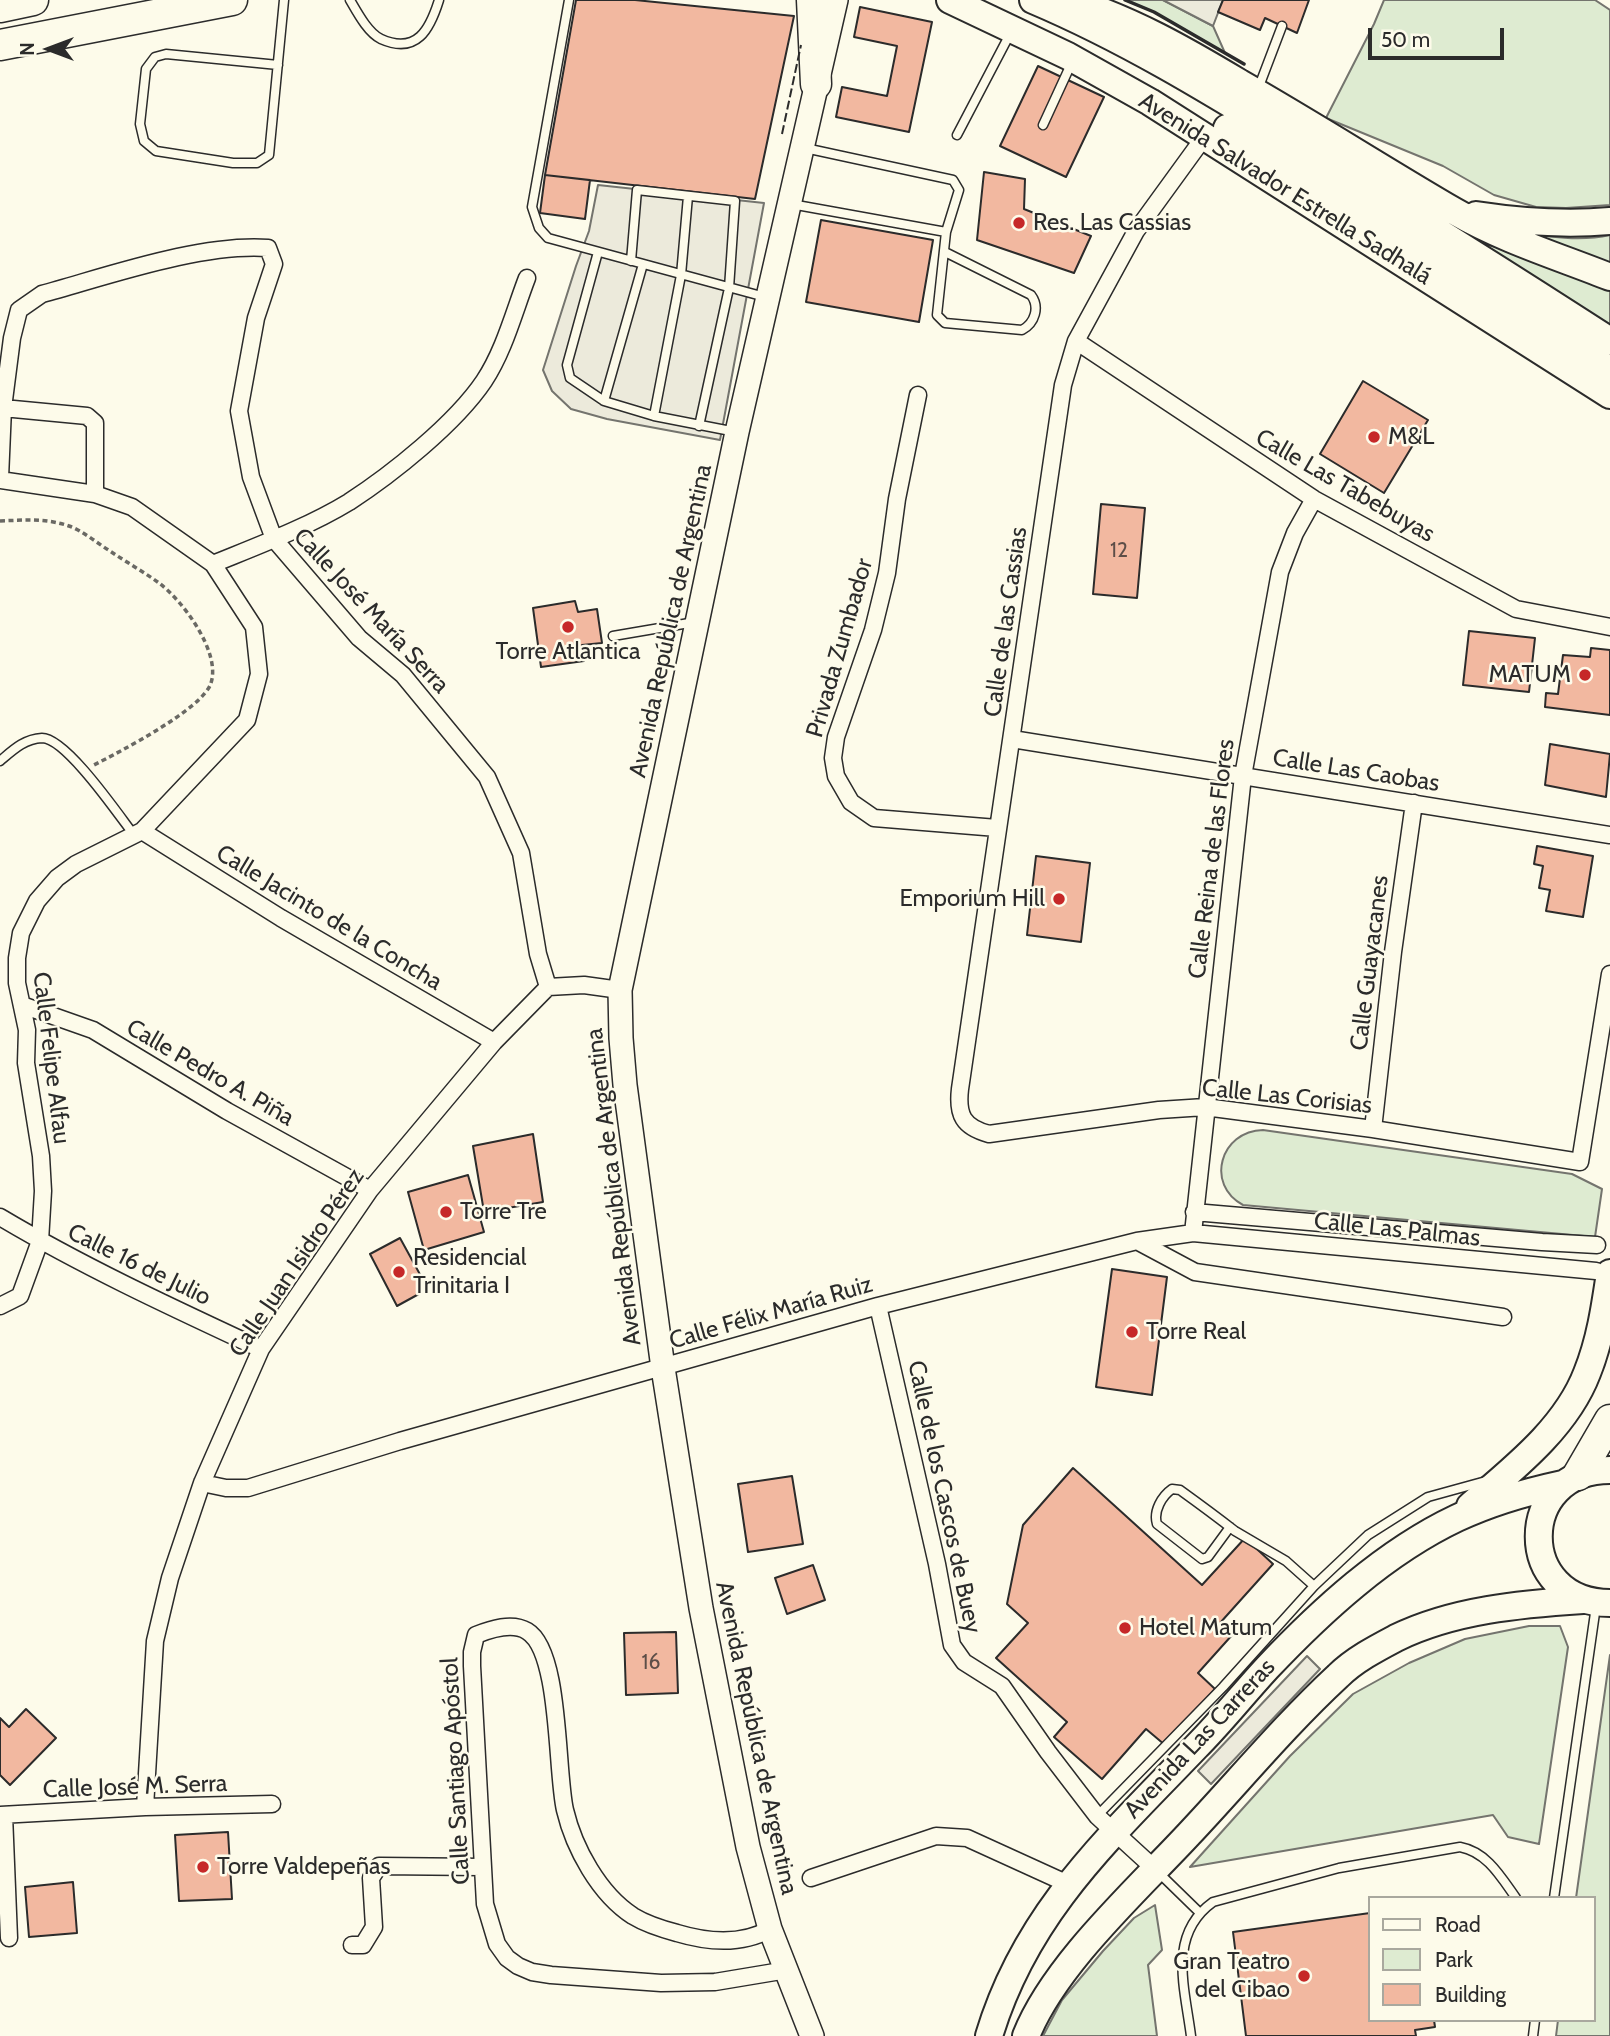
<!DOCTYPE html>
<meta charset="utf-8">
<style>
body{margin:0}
#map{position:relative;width:1610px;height:2036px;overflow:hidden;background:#fdfbea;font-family:Cabin,sans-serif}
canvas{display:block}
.legend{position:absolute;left:1368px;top:1896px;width:228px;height:126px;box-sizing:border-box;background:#fdfbea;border:2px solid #a9a89e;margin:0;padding:9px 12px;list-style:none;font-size:21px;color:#2b2b2b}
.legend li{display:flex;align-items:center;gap:14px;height:35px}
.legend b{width:35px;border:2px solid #a9a89e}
.north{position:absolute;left:14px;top:14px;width:70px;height:70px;-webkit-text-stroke:5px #fdfbea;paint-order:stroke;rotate:270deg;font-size:19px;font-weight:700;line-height:28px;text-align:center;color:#2b2b2b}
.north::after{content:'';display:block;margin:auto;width:24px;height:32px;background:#2b2b2b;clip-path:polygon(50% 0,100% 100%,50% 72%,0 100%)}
.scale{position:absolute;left:1368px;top:28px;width:136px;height:32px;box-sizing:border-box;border:4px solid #2b2b2b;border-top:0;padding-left:9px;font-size:21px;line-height:24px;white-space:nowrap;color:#2b2b2b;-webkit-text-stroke:5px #fdfbea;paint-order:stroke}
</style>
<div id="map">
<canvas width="1610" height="2036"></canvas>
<ul class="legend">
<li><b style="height:9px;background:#fdfbea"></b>Road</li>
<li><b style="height:19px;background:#deebd1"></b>Park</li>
<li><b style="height:19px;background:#f2b8a0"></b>Building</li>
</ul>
<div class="north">N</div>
<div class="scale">50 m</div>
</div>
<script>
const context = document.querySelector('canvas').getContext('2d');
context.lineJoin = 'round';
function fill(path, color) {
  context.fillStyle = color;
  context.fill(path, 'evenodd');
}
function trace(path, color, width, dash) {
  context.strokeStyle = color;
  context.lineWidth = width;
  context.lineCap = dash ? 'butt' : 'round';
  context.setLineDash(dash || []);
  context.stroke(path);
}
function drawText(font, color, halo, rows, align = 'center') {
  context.font = font + ' Cabin,sans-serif';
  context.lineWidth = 5;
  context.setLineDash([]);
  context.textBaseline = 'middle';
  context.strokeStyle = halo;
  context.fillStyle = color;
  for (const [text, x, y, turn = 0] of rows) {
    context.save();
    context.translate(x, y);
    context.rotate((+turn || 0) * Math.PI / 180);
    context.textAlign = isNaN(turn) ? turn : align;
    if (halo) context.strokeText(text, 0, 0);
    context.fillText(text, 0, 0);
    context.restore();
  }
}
const green = new Path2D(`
 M1125 0H1163L1213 26 1225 53 1154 12Z
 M1384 0H1595L1610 10V205L1566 208 1536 207 1494 195 1443 166 1326 118 1374 24Z
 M1516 233C1547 236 1579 242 1610 235V264Z
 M1478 243 1506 249 1610 289V329Z
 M1263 1130 1572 1174 1602 1189 1595 1237 1243 1205C1205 1185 1220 1131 1263 1130Z
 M1529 1626H1560L1568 1647 1539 1844 1508 1837 1493 1815 1190 1867 1290 1756 1353 1694 1409 1663 1465 1639Z
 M1610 1655V2036H1556L1558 2020H1594V1898H1576Z
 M1155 1905 1162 1950 1148 1965 1157 2036H1043L1062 2000 1103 1951 1134 1918Z`);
const parking = new Path2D(`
 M1163 0H1223L1213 26Z
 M598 185 764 203 720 440 607 419 571 409 552 391 543 370 576 266 589 231Z
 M1307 1656 1320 1669 1211 1784 1198 1771Z`);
const building = new Path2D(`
 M576 0H635L794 16 755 199 545 175Z
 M1223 0H1309L1297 33 1265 18 1260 30 1218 12Z
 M860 7 932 22 909 132 836 117 842 87 887 96 897 46 854 37Z
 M1038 66 1104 97 1066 177 1000 146Z
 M984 172 1025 179 1024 209 1091 236 1074 273 977 240Z
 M545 175 590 180 585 219 540 213Z
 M821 220 933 240 919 322 806 302Z
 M1363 381 1428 420 1384 493 1320 454Z
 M1101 504 1145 508 1137 598 1093 594Z
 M575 601 578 612 597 609 602 643 582 645 584 661 541 667 533 608Z
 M1469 631 1535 638 1529 692 1463 685Z
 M1591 648 1610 650V715L1545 707 1546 693 1558 694 1563 655 1590 657Z
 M1550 744 1610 754 1606 797 1545 785Z
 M1537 846 1593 856 1583 917 1546 911 1550 890 1539 888 1543 866 1534 864Z
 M1036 856 1090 863 1081 942 1027 935Z
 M533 1134 543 1202 484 1212 473 1146Z
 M468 1175 484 1232 424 1250 408 1192Z
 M400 1238 428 1289 397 1306 370 1254Z
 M1112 1269 1167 1277 1152 1395 1096 1387Z
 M1073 1468 1202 1585 1245 1538 1273 1564 1220 1623 1233 1634 1198 1673 1215 1689 1165 1745 1146 1729 1102 1779 1054 1737 1067 1722 996 1658 1028 1623 1007 1604 1023 1525Z
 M792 1476 803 1544 748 1552 738 1484Z
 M813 1565 825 1600 787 1614 775 1578Z
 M676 1632 678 1693 626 1695 624 1633Z
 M26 1709 56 1738 10 1785 0 1775V1718L9 1727Z
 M228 1832 232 1899 179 1901 175 1835Z
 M73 1882 77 1933 29 1937 25 1887Z
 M1370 1913V2020H1434L1435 2027 1415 2030 1416 2036H1246L1233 1932Z`);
const path = new Path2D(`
 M0 521C23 520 46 518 69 526 83 531 97 543 110 551 126 562 144 572 159 583 183 601 221 652 211 683 203 709 119 752 94 765`);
const lane = new Path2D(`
 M350 0C357 12 368 33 381 39 417 55 430 29 439 0
 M569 0 532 207 539 228 548 238 765 297
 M278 65 166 54 155 57 146 69 140 124 144 141 156 151 233 163H257L269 155 284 0
 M1258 89 1282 26
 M1043 125 1072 62
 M957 135 1011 32
 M805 148 953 180 959 190 946 232 937 315 945 323 1022 330C1035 323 1040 307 1031 295L945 252
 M791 204 946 232
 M598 252 567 365 570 378 604 401 654 416 736 432
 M631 261 637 190 735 201 729 288 699 426
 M604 401 643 264
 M654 416 681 275 688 196
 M613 636 695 622
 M0 761C13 750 24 739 42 738 66 738 118 814 134 835
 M1230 1527 1208 1557 1202 1559 1157 1524C1153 1511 1162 1496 1172 1489L1180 1490C1198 1503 1217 1517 1235 1531L1286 1561 1314 1586
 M1097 1816 1223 1687 1314 1586 1368 1535 1428 1497 1486 1481
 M1159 1873 1199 1912
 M1554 1898 1596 1606
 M1191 2036C1185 1988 1167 1935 1213 1902L1339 1868 1460 1847C1487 1852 1501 1877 1516 1898
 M1533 2036 1535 2020`);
const street = new Path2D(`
 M1205 136 1136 231 1076 341 1063 385 960 1089C957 1115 963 1127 989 1134L1159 1110 1205 1107 1373 1129 1580 1162 1610 974
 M1076 341 1314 499 1516 609 1610 627
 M918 395 897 499 887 573 873 630 836 737 833 758 836 776 851 802 874 818 997 828
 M3 408 87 416 95 423V494
 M0 478 3 408 12 338 19 310 42 294C108 276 201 243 268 248L274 264 256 318 239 411 251 477 274 539 359 638 403 675 487 777 521 853 538 954 548 987
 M0 480 95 494 132 507 213 564 254 627 259 674 247 720 142 831 76 864 57 878 37 901 21 933 17 958V983L27 1030 26 1063 41 1156 43 1191 40 1241 20 1296 0 1306
 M213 564C257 546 308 527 349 502 392 474 455 424 484 381 504 351 514 312 527 278
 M1012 739 1610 835
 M142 831 281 918 494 1042
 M22 1005 93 1030 227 1111 370 1190
 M1373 1129 1393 952 1414 803
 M1194 1212 1542 1242 1597 1245
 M0 1217C84 1267 173 1308 261 1349
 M1193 1233 1243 776 1280 572 1295 533 1314 499
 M1137 1241 1195 1272 1503 1317
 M878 1306 937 1564 952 1645 964 1662 1002 1686 1048 1752 1097 1816 1156 1870
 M202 1483 226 1488H248L400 1441 878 1306 1137 1241 1193 1233 1596 1271
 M145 1807 155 1641 170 1578 202 1483 261 1349 370 1190 494 1042 548 987 584 985 620 990
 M0 1815 145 1807 272 1804
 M4 1815 9 1938
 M811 1878 936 1836 967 1838 1068 1884
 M770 1929C742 1945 707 1942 677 1933 662 1929 646 1924 633 1916 599 1894 574 1848 565 1810 556 1772 561 1651 527 1631 512 1622 491 1629 476 1635L472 1652V1666L485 1904 497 1944 507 1958 518 1966 532 1972 551 1975 661 1983 715 1982 787 1970
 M352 1945H363L374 1927 371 1878 379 1866 482 1867`);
const secondary = new Path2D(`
 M812 2036 770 1929 748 1847 701 1608 663 1368 625 1085 621 1038 620 990 737 432 836 0`);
const primary = new Path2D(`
 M950 0 1068 56 1150 102 1610 395
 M1033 0C1130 41 1218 96 1308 151 1409 213 1510 276 1610 341
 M1069 0C1131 19 1185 50 1240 83 1312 124 1382 169 1454 211 1504 240 1557 256 1610 277
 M1227 128 1425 251 1610 370
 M1476 215C1522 222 1564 225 1610 221
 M1610 1470C1515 1470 1515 1603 1610 1603
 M1470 1506C1513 1469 1566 1428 1587 1373 1600 1341 1605 1307 1610 1273
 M989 2036C1026 1912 1110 1837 1196 1747 1221 1722 1243 1694 1267 1668 1321 1611 1385 1552 1457 1518 1491 1502 1526 1492 1563 1484
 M1026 2036C1054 1965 1136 1891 1189 1834 1238 1782 1285 1725 1338 1676 1354 1660 1377 1648 1396 1638 1453 1610 1521 1604 1583 1600`);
const highway = new Path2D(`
 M812 0 816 84
 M0 7 33 0
 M0 45 232 0
 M1578 1475 1610 1420`);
const fence = new Path2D(`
 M782 134 801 45`);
const wall = new Path2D(`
 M1125 0 1154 12 1244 64`);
const markers = [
 [1019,223,7,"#c62828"],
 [1374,437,7,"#c62828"],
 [568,627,7,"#c62828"],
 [1585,675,7,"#c62828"],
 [1059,899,7,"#c62828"],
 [446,1212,7,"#c62828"],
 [399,1272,7,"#c62828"],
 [1132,1332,7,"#c62828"],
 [1125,1628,7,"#c62828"],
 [203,1867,7,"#c62828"],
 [1304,1976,7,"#c62828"]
];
const numberNames = [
 ["12",1119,551],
 ["16",651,1663]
];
const streetNames = [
 ["Avenida Salvador Estrella Sadhalá",1285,189,32],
 ["Calle Las Tabebuyas",1345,486,30],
 ["Calle José María Serra",371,611,47],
 ["Avenida República de Argentina",671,621,-78],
 ["Calle de las Cassias",1006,622,-82],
 ["Privada Zumbador",840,648,-74],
 ["Calle Las Caobas",1356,771,9],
 ["Calle Reina de las Flores",1212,859,-83],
 ["Calle Jacinto de la Concha",329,918,31],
 ["Calle Guayacanes",1370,963,-83],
 ["Calle Felipe Alfau",51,1058,83],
 ["Calle Pedro A. Piña",210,1073,30],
 ["Calle Las Corisias",1287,1097,6],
 ["Avenida República de Argentina",614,1187,-97],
 ["Calle Las Palmas",1397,1230,6],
 ["Calle Juan Isidro Pérez",297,1263,-56],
 ["Calle 16 de Julio",139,1265,26],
 ["Calle Félix María Ruiz",771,1313,-16],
 ["Calle de los Cascos de Buey",944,1497,78],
 ["Avenida República de Argentina",756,1738,78],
 ["Avenida Las Carreras",1200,1739,-47],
 ["Calle Santiago Apóstol",456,1771,-93],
 ["Calle José M. Serra",135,1787,-2]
];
const poiNames = [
 ["Res. Las Cassias",1033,223],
 ["M&L",1388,437],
 ["Torre Atlantica",568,652,"center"],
 ["MATUM",1571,675,"right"],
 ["Emporium Hill",1045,899,"right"],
 ["Torre Tre",460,1212],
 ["Residencial",413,1258],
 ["Trinitaria I",413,1286],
 ["Torre Real",1146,1332],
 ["Hotel Matum",1139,1628],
 ["Torre Valdepeñas",217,1867],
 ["Gran Teatro",1290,1962,"right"],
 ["del Cibao",1290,1990,"right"]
];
fill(green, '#deebd1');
trace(green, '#74746e', 2);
fill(parking, '#eceadb');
trace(parking, '#74746e', 2);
fill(building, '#f2b8a0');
trace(building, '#2b2b2b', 2);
trace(lane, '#2b2b2b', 11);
trace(street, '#2b2b2b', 19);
trace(secondary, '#2b2b2b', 26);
trace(primary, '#2b2b2b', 30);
trace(highway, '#2b2b2b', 33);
trace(path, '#6a6964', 3.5, [5, 3.5]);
trace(lane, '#fdfbea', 8);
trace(street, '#fdfbea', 16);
trace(secondary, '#fdfbea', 23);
trace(primary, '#fdfbea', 26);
trace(highway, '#fdfbea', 30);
trace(fence, '#2b2b2b', 2, [9, 3.5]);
trace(wall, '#2b2b2b', 3.5);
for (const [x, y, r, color] of markers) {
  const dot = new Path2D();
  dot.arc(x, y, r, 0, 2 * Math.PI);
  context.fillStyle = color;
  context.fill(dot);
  trace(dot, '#fdfbea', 2.5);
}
drawText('21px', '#5d4e48', null, numberNames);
drawText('24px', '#2b2b2b', '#fdfbea', streetNames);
drawText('24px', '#2b2b2b', '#fdfbea', poiNames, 'left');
</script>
